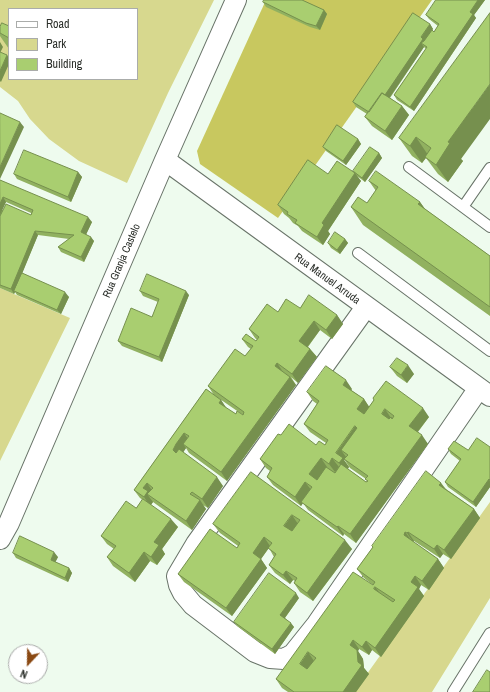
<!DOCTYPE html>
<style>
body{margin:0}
#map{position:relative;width:490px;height:692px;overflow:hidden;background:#eefbee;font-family:"Archivo Narrow",sans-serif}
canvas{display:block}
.legend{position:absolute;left:8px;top:8px;width:130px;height:72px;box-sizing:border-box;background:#fff;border:1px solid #aaacaa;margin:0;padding:5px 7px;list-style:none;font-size:12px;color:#2b2f2a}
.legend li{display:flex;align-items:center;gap:8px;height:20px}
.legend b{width:20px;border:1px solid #aaacaa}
.north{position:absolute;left:8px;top:644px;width:40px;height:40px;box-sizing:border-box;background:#fff;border:1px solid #aaacaa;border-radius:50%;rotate:202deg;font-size:11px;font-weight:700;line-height:16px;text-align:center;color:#2b2f2a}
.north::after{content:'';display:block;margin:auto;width:14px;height:18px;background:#8a4913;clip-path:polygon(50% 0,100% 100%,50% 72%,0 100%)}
</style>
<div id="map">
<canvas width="490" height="692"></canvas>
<ul class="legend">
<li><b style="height:5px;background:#fff"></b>Road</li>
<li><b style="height:11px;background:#d7d88e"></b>Park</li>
<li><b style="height:11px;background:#a9ce70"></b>Building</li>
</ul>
<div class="north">N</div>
</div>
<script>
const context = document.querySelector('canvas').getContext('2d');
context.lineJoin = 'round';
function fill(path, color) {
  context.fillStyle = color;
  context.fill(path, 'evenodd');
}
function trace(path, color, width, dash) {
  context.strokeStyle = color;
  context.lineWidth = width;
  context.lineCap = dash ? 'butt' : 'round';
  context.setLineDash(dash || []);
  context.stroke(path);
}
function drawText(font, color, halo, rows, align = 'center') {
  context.font = font + ' "Archivo Narrow",sans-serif';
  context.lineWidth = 4;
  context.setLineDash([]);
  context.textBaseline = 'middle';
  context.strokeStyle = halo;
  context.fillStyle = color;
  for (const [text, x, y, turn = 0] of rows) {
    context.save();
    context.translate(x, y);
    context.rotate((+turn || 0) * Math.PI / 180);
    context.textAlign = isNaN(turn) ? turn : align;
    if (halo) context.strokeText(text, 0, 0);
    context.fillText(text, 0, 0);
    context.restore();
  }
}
const green = new Path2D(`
 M0 0H214L168 93 127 183 79 161 49 139 30 119 18 101 0 87ZM9 9H137V79H9Z
 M0 288 70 318 0 461Z
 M490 502V598L432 692H354Z`);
const forest = new Path2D(`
 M266 0H432L278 218 200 164 197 151Z`);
const lane = new Path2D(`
 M409 167 490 227
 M463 207 490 168
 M358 253 490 351
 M453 692 490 633`);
const street = new Path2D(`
 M165 160 490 396
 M366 307 196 544 177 576 179 585 183 593 193 605 255 652 270 658 284 659 293 654 317 624 479 388
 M0 539 9 523 165 160 236 0`);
const wall = new Path2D(`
 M436 0H485L474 15 476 18 414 111 397 100 394 95 426 49 424 47 390 98 402 106 409 115 392 140 372 126 365 117 367 114 356 107 353 102 430 24 433 29 432 30 434 32 438 26 429 19 426 15Z
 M263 2 324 10 327 14 320 30 310 27 266 7Z
 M490 13 461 159 463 161 448 182 438 174 426 158 422 163 412 156 399 138Z
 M9 26V49L0 36V27Z
 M358 139 361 144 346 165 326 151 323 147Z
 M379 153 382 158 365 182 357 176 361 181 328 231 330 234 323 245 302 231 298 226 293 223 289 218 284 214 278 205 328 174 354 172Z
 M78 172 82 177 71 202 17 179 14 174Z
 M0 180 92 222 86 234 94 241 84 262 61 252 58 247 69 239 38 235 22 273 69 297 61 314 17 295 15 292 14 294 0 288ZM6 202 31 213V215L2 210Z
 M369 181 420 202 425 209 490 256V316L363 225 351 207 367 203 376 191Z
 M345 239 348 243 340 254 331 248 328 243Z
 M140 291 189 295 162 362 122 346 118 341 152 317 158 302 143 296Z
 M300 308 337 315 343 324 332 339 320 330 308 347 310 349 317 357 298 383 291 377 296 385 227 481 189 453 186 448 183 452 223 486 208 508 203 505 206 509 192 530 153 502 151 505 178 527 162 549 165 554 157 565 150 561 135 582 113 566 107 557 114 549 107 544 101 536 136 508 143 500 140 498 134 490 206 389 221 400 227 409 236 414 243 415 214 395 208 386 245 356 251 349 248 347 242 339 256 341 257 340 255 338 249 329 278 312Z
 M390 367 414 374 407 383 397 376Z
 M352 389 351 390 364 399 369 407 374 400 373 398 429 417 418 432 428 444 356 543 344 534 343 536 308 510 303 503 301 506 273 485 267 477 270 471 266 468 260 459 281 435 316 445H325L326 443 310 432 304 424 317 404 313 401 307 392ZM344 459 350 468 366 479 367 481 366 482 348 469 349 467 344 460Z
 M490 447V487L476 507 448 487 445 482 460 461 451 454 448 449 468 450Z
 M251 472 352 549 313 601 300 592 294 583 295 581 293 580 290 584 275 573 269 565 274 557 269 548 261 559 267 568 232 616 184 582 178 574 237 548 238 546 220 533 213 524Z
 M441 483 446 489 474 509 480 518 451 559 443 554 440 558 414 541 413 542 438 559 444 568 429 590 421 585 419 589 424 596 381 657 372 650 369 655 359 649 358 651 363 659 364 668 369 674 356 692H288L282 688 276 679 373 585 364 578 357 569 373 547 372 546Z
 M13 553 58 557 55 562 69 568 72 573 68 582 16 558Z
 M299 598 285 618 294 627 275 654 237 626 234 622Z`);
const shadedWall = new Path2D(`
 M478 0H485L474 15 476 18 414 111 410 107Z
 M324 10 327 14 320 30 316 26Z
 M430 24 433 29 425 41 421 43 424 47 375 119 372 114Z
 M0 42 3 47 0 53Z
 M7 55 9 58V64L1 82 0 81V71Z
 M490 84V119L461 159 463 161 448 182 436 165 448 142Z
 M402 106 409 115 392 140 385 131Z
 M20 122 24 127 0 179V167Z
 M416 137 428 155 422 163 410 146Z
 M358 139 361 144 346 165 343 161Z
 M379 153 382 158 365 182 362 178Z
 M78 172 82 177 71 202 68 197Z
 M355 173 361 181 328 231 330 234 323 245 317 237 322 223Z
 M3 197 6 202 0 215V204Z
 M420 202 432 219 418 204Z
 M88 217 92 222 85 237 81 232Z
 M35 231 38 235 15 291H14L15 292 14 294 11 289Z
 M91 237 94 241 84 262 81 257Z
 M345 239 348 243 340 254 337 250Z
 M186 291 189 295 162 362 159 357Z
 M65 292 69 297 61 314 57 310Z
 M337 315 343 324 332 339 326 330Z
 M314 321 320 330 305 350 299 341Z
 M310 349 317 357 298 383 292 374Z
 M277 363 283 372 275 366Z
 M408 365 414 374 407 383 401 375Z
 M290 377 296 385 227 481 221 472Z
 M346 380 352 389 349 393 343 385Z
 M364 399 370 408 363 418 357 409Z
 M221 400 227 409 219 403Z
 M423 408 429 417 415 435 409 426Z
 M385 409 391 418 388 423 382 414Z
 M355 426 361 435 341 450 346 457 344 460 349 467 345 472 339 463 336 453Z
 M184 433 190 442 183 444 186 448 179 459 173 450 176 444Z
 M422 435 428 444 356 543 350 534Z
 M321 458 327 467 316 483 309 474Z
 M332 458 339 467 335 472 329 464Z
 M217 477 223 486 208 508 202 499Z
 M489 479 490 481V487L476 507 473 502Z
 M305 482 312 491 301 502 303 503 301 506 295 497Z
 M147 483 153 492 147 494 153 502 150 506 144 497 143 488Z
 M441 483 447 492 439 485Z
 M200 500 206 509 192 530 186 521Z
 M474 509 480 518 451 559 444 550Z
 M292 515 298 524 291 535 284 526Z
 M171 519 178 527 162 549 165 554 157 565 151 557 154 542Z
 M338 526 344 534 343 536 337 527Z
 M405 532 412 541 404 535Z
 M408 532 414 541 413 542 407 533Z
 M264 537 270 546 261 559 267 568 232 616 226 608 253 553Z
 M345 540 352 549 313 601 307 593Z
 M437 545 443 554 440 558 434 549Z
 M54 552 58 557 54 565 51 560Z
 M144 552 150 561 135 582 129 573Z
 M438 559 444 568 429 590 422 581Z
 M69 568 72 573 68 582 65 578Z
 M286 571 293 580 290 584 283 575Z
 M415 576 421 585 419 589 424 596 381 657 375 648 411 582Z
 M375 587 382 596 374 589Z
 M296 593 299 598 284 619 280 615Z
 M291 623 294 627 275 654 272 649Z
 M353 640 359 649 358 651 363 659 364 668 369 674 356 692H343L358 662 350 645Z
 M366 641 372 650 369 655 362 647Z
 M308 652 314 661 306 673 300 664Z`);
const building = new Path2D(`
 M264 0H302L324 10 316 26 306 23 263 2Z
 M436 0H478L470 12 473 14 410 107 394 95 427 47 421 43 424 41 432 30 434 32 439 24 426 15Z
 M413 13 430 24 421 37 423 39 385 95 382 93 369 112 353 102Z
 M490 13V84L448 142 450 143 436 165 425 157 431 148 416 137 410 146 399 138Z
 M2 23 9 26V38L0 33V27Z
 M0 52 7 55 0 71Z
 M382 93 402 106 385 131 365 117Z
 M0 113 20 122 0 167Z
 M337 125 358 139 343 161 323 147Z
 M370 147 379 153 362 178 353 171Z
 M24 150 78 172 68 197 14 174Z
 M308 160 328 174 337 161 355 173 322 223 324 225 317 237 295 223 297 220 287 214 288 212 278 205Z
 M376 171 420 202 418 204 490 256V307L351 207 358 197 367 203 378 187 369 181Z
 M0 180 88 217 81 232 91 237 81 257 58 247 74 235 35 231 11 289 0 285V216L6 204 31 215 33 210 3 197 0 204Z
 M335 232 345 239 337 250 328 243Z
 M22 273 65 292 57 310 14 291Z
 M147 274 186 291 159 357 118 341 131 308 152 317 159 299 140 291Z
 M309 295 337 315 326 330 314 321 299 341 310 349 292 374 277 363 275 366 290 377 221 472 183 444 189 436 184 433 176 444 173 450 176 453 179 449 217 477 202 499 192 492 190 494 200 500 186 521 147 494 153 488 147 483 143 488 148 491 144 497 134 490 206 389 221 400 219 403 236 414 237 411 243 415 244 412 208 386 235 349 245 356 253 346 242 339 246 334 256 341 259 337 249 329 267 304 278 312 286 299 300 308Z
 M397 358 408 365 401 375 390 367Z
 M326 366 346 380 343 385 364 399 357 409 364 414 374 400 373 398 386 381 423 408 409 426 422 435 350 534 338 526 337 527 301 502 312 487 305 482 295 497 267 477 272 468 260 459 278 434 281 435 289 424 316 445 319 441 325 445 328 440 304 424 319 401 307 392ZM385 409 394 416 392 419 391 417 389 419 382 414ZM355 426 357 428 341 450 348 455 344 459 368 476 365 479 368 481 366 482 341 464 335 473 326 467 317 480 309 474 321 458 329 464 332 458 339 463 343 458 336 453Z
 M477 438 490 447V480L489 479 473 502 445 482 461 459 448 449 454 441 468 450Z
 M426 471 441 483 439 485 474 509 444 550 437 545 434 549 408 532 407 533 405 532 404 535 438 559 422 581 415 576 411 582 418 587 375 648 366 641 362 647 353 640 350 645 357 650 358 662 362 665 343 692H294L276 679 353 572 373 585 375 582 357 569 373 547 372 546ZM375 587 395 600 393 602 374 589ZM308 652 316 658 307 669 300 664Z
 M251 472 345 540 307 593 294 583 297 578 286 571 283 575 269 565 276 554 268 548 272 543 264 537 253 553 261 559 226 608 178 574 210 529 237 548 240 543 213 524ZM292 515 300 520 292 531 284 526Z
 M143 499 171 519 154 542 159 545 151 557 144 552 129 573 107 557 116 546 101 536 126 501 136 508Z
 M20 536 54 552 51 560 69 568 65 578 13 553Z
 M269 573 296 593 280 615 291 623 272 649 234 622Z
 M487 670 490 672V692H473Z`);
const streetNames = [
 ["Rua Granja Castelo",122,261,-67],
 ["Rua Manuel Arruda",327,279,36]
];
fill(green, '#d7d88e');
fill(forest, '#c8c85f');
trace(lane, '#687368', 12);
trace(street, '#687368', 22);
trace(lane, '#fff', 10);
trace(street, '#fff', 20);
fill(wall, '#91b160');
fill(shadedWall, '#76904e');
fill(building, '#a9ce70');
trace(building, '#76904e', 1);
drawText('11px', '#2b2f2a', '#fff', streetNames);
</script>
